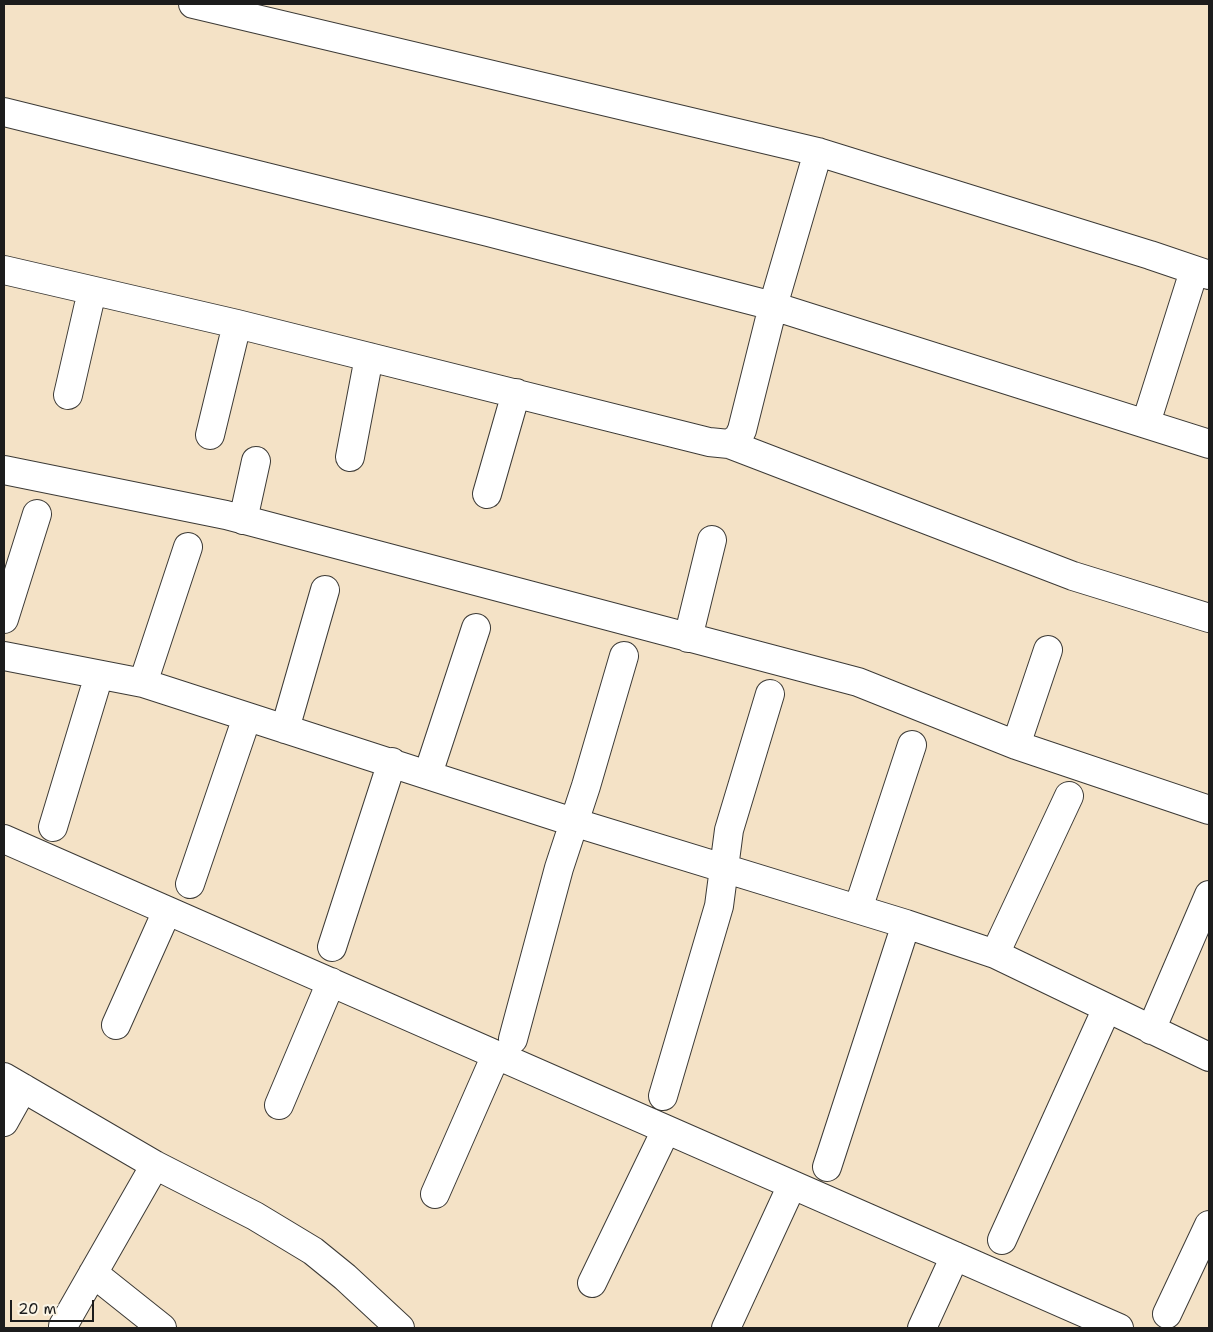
<!DOCTYPE html>
<style>
body{margin:0}
#map{position:relative;width:1213px;height:1332px;overflow:hidden;background:#f4e2c6;font-family:"Shantell Sans",sans-serif}
canvas{display:block}
.frame{position:absolute;inset:0;border:5px solid #1c1c1c;pointer-events:none}
.scale{position:absolute;left:10px;top:1300px;width:84px;height:22px;box-sizing:border-box;border:2px solid #1c1c1c;border-top:0;padding-left:6px;font-size:15px;line-height:18px;white-space:nowrap;color:#1c1c1c;-webkit-text-stroke:4px #fcf5e5;paint-order:stroke}
</style>
<div id="map">
<canvas width="1213" height="1332"></canvas>
<div class="frame"></div>
<div class="scale">20 m</div>
</div>
<script>
const context = document.querySelector('canvas').getContext('2d');
context.lineJoin = 'round';
function trace(path, color, width, dash) {
  context.strokeStyle = color;
  context.lineWidth = width;
  context.lineCap = dash ? 'butt' : 'round';
  context.setLineDash(dash || []);
  context.stroke(path);
}
const street = new Path2D(`
 M193 4 818 152 1150 255 1209 275
 M4 112 488 232 773 306 1209 444
 M4 270 237 324 709 442 729 444 738 438 742 430 773 306 818 152
 M68 395 92 291
 M1146 423 1194 271
 M210 435 237 324
 M729 444 1073 576 1209 618
 M350 457 369 357
 M4 470 226 515 858 682 1016 745 1209 810
 M487 494 516 393
 M243 520 256 461
 M4 619 37 514
 M688 638 712 540
 M4 656 143 683 573 822 906 924 995 954 1209 1057
 M143 683 188 547
 M285 729 325 590
 M1016 745 1048 650
 M428 774 476 628
 M53 827 99 675
 M4 839 1119 1328
 M190 884 247 717
 M858 909 912 745
 M332 947 392 762
 M995 954 1069 796
 M116 1025 167 911
 M1151 1030 1209 895
 M513 1039 559 868 586 786 624 656
 M4 1077 155 1165 255 1216 313 1251 345 1277 400 1328
 M663 1096 719 906 729 830 770 694
 M279 1105 331 982
 M4 1122 23 1088
 M827 1167 906 924
 M435 1194 496 1055
 M1002 1240 1107 1008
 M93 1273 162 1328
 M592 1283 666 1130
 M1167 1314 1209 1225
 M63 1326 155 1165
 M726 1328 792 1185
 M922 1328 955 1256`);
trace(street, '#3c3a36', 30);
trace(street, '#fff', 28);
</script>
